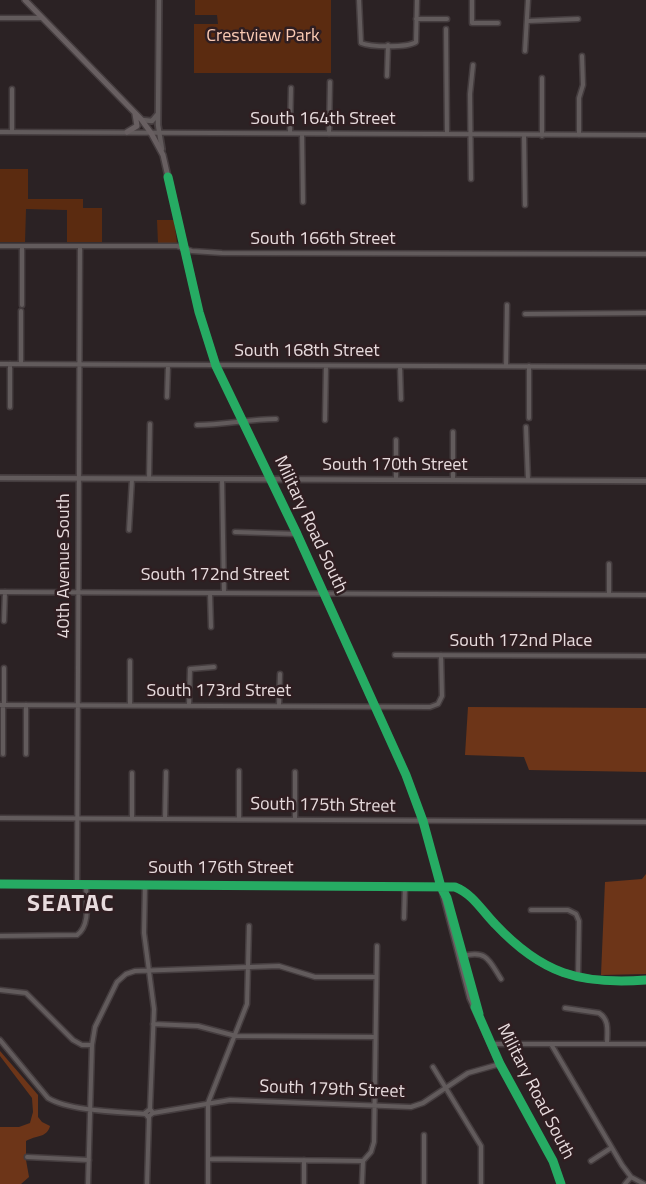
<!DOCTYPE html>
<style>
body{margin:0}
canvas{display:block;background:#2b2224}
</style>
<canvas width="646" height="1184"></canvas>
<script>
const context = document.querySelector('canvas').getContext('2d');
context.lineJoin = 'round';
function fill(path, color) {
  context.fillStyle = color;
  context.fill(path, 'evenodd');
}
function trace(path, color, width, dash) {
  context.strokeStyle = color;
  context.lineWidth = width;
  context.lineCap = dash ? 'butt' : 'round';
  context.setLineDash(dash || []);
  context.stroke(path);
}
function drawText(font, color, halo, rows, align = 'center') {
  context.font = font + ' "Titillium Web",sans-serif';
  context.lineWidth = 5;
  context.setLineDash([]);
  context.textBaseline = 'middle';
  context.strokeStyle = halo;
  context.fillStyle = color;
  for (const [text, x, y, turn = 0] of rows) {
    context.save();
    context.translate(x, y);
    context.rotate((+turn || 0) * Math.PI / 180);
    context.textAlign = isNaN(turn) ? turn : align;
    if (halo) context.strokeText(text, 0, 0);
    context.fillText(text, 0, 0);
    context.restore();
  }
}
const green = new Path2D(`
 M195 0H331V73H194V24H218L217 15H195Z
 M0 169H28V199H83V208H102V242H67V210L26 209 25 242H0Z
 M157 220H174L177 243H158Z`);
const forest = new Path2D(`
 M468 707 646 708V772L529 770 524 757 465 755Z
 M646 874V974L601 975 605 882 642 879Z
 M0 1051 38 1095V1117L42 1122 50 1126C47 1138 36 1135 26 1141V1160L29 1177 21 1184H0V1127H19L30 1123 33 1112 32 1098 0 1056Z`);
const minor = new Path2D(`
 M359 0 361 43C370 47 407 48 416 42L417 0
 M472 0V23H498
 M0 18H41
 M416 19H447
 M528 21 578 19
 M446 29 447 134
 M525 51 528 0
 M387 76 388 45
 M542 78V136
 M12 89V132
 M0 132 646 135
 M290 133 291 88
 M302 134 303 202
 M329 134 330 82
 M524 135 525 205
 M579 135V98L583 85 582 56
 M471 179 470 94 473 65
 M0 246H177L192 251 222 253 646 254
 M22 246V305
 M525 314 646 313
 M0 364 646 367
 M10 364V407
 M21 364V311
 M400 366 401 399
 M506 366 507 305
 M167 397 168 366
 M529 418V366
 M325 420 326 366
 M197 425C224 425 249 419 276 419
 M526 427 528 480
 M453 432V480
 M396 440V479
 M149 479 150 424
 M222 479 224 593
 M129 530 132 479
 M235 532 297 534
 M609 564V595
 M0 592 646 595
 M210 593 211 627
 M4 621 5 592
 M395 655 646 656
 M130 661V705
 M0 705 430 707 438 704 442 696 441 655
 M3 705V754
 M4 705V668
 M26 705V754
 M189 705 190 669 214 667
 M279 705 280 674
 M0 818 646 822
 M132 819V773
 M165 819 166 772
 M239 819V771
 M295 819V772
 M77 885 80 247
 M145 885 144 933 154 1009 150 1109 153 1113 148 1117 145 1113 150 1109
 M531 910H568L576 914 579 921 578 977
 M404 918 405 886
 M0 936 77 935C91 925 86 901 86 885
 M463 956C487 950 489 960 501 979
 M0 990 26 993 73 1040 82 1045H92
 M565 1008 599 1013C610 1020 607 1032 607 1044
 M153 1024 198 1026 236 1036 375 1037
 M0 1040 48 1098C69 1111 120 1112 145 1114
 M551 1044 622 1165 631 1177 644 1184
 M492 1045 497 1044H646
 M433 1067 481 1146V1184
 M153 1113 230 1100 411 1107 423 1103 468 1073 500 1064
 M27 1157 89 1160
 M208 1159 363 1161
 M591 1161 611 1148
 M88 1184 92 1045 95 1027 117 982 126 974 135 971 279 966 315 977H375
 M147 1184 149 1117
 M208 1184V1103L247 1004 249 926
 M304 1184V1160
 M362 1184 363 1161 371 1152 374 1142 377 946
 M424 1184V1135
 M625 1184 631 1177`);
const tertiary = new Path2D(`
 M159 0 158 125 162 149
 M142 120 152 121 157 115
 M0 478 646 481
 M0 884 455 887C473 894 482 911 495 924 542 974 580 985 646 980`);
const secondary = new Path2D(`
 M25 0 141 119 151 133 163 155 199 312 216 366 297 534 406 775 423 821 441 887 447 898 479 1014
 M127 132 137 126 135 114
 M442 890 470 998 500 1064 553 1161 561 1184`);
const cycleway = new Path2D(`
 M168 177 199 312 216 366 297 534 406 775 423 821 441 887 447 898 479 1014
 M0 884 455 887C473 894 482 911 495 924 542 974 580 985 646 980
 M475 1007 500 1064 553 1161 561 1184`);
const parkNames = [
 ["Crestview Park",263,37]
];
const streetNames = [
 ["South 164th Street",323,120],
 ["South 166th Street",323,240],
 ["South 168th Street",307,352],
 ["South 170th Street",395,466],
 ["Military Road South",310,525,65],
 ["40th Avenue South",65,566,-90],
 ["South 172nd Street",215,576],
 ["South 172nd Place",521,642],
 ["South 173rd Street",219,692],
 ["South 175th Street",323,806,1],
 ["South 176th Street",221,869],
 ["South 179th Street",332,1090,2],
 ["Military Road South",535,1092,63]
];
const districtNames = [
 ["SEATAC",71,905]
];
fill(green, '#5b2b10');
fill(forest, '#6d3518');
trace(minor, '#453d3f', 7);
trace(tertiary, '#453d3f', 8);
trace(secondary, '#453d3f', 8);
trace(minor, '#625b5c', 4);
trace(tertiary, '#625b5c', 4.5);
trace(secondary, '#685f61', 5);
trace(cycleway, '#26ab63', 9);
drawText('18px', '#f9c9b3', '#2f1e21', parkNames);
drawText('18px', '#e7dbdd', '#2f1e21', streetNames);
context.letterSpacing = '1.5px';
drawText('bold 24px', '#e7dbdd', '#2f1e21', districtNames);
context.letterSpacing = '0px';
</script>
